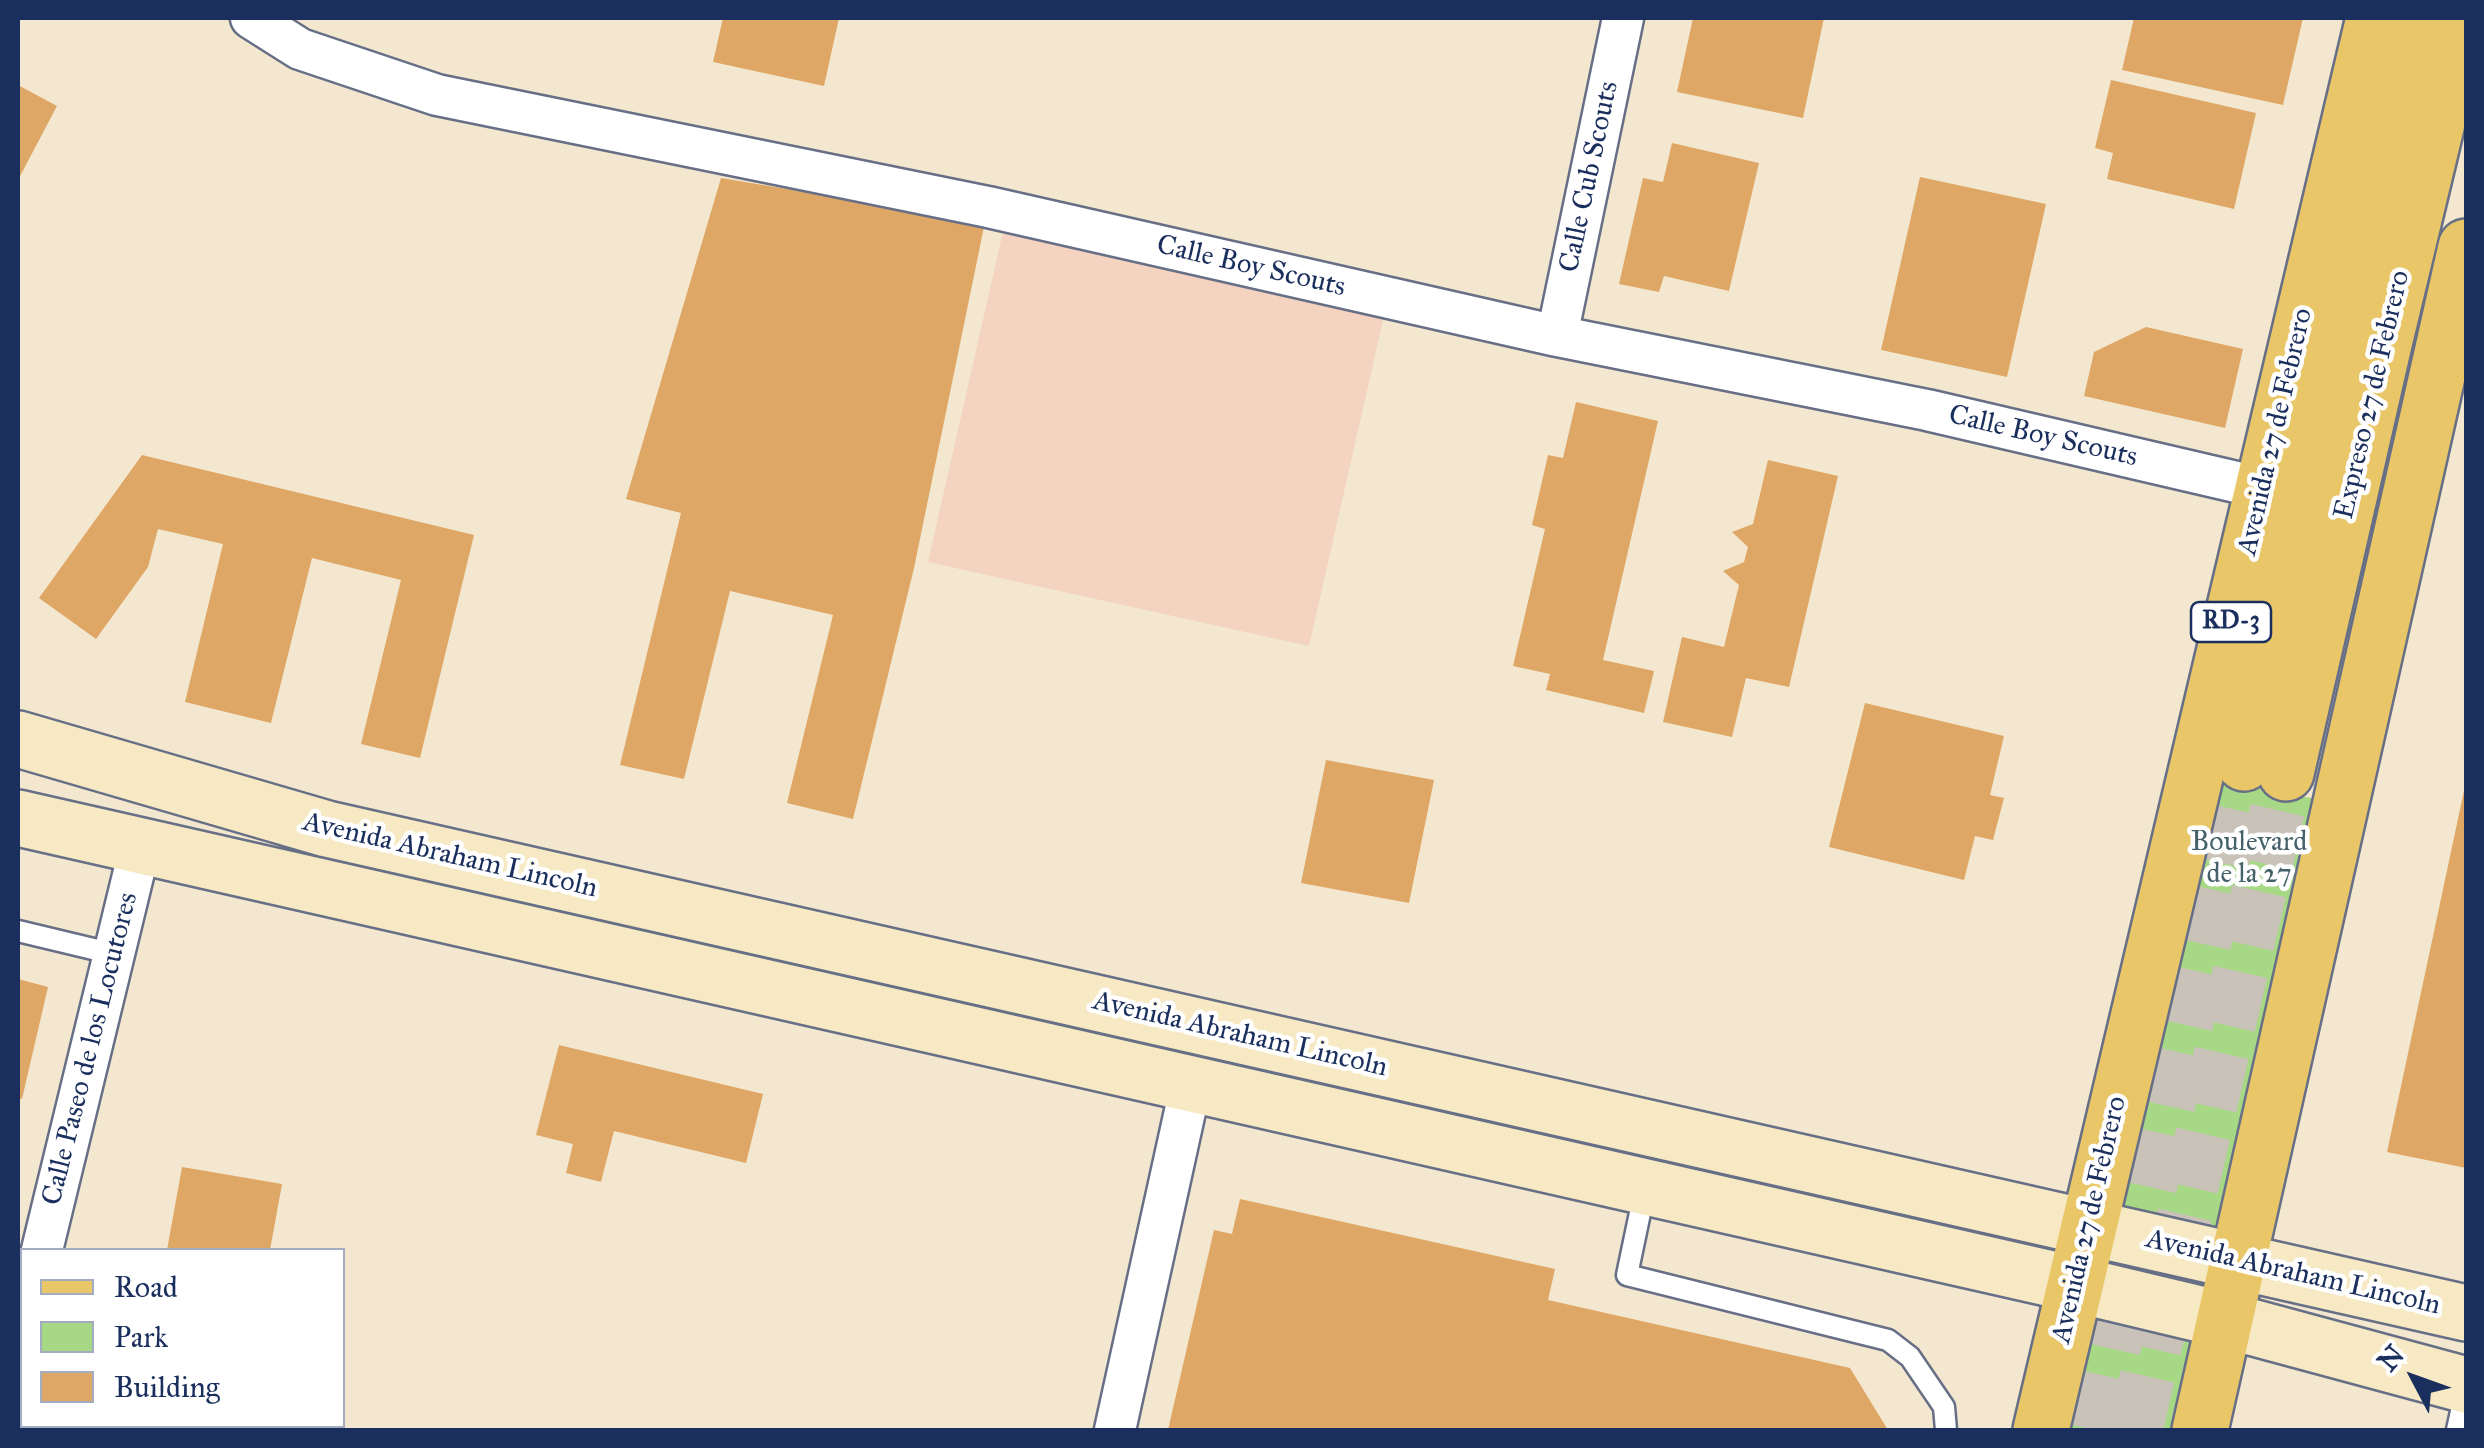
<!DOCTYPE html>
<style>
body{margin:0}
#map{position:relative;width:2484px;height:1448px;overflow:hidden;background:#f3e7cf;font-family:"IM FELL Great Primer",serif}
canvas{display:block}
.frame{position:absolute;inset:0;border:20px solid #1b2f5e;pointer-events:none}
.legend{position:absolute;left:20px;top:1248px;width:325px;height:180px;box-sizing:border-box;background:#fff;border:2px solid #a4acbf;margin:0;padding:12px 18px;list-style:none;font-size:30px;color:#1b2f5e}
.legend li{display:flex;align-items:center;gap:20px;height:50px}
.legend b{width:50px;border:2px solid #a4acbf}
.north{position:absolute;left:2364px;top:1328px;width:100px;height:100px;-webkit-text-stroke:8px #fff;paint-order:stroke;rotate:311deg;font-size:28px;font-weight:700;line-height:40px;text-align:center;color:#1b2f5e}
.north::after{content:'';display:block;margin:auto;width:35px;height:45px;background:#1b2f5e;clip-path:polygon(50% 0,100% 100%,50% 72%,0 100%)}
</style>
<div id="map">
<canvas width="2484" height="1448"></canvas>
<div class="frame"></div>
<ul class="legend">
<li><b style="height:12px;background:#e9c769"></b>Road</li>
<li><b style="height:28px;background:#a7d886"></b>Park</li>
<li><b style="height:28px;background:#dfa766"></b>Building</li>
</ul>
<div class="north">N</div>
</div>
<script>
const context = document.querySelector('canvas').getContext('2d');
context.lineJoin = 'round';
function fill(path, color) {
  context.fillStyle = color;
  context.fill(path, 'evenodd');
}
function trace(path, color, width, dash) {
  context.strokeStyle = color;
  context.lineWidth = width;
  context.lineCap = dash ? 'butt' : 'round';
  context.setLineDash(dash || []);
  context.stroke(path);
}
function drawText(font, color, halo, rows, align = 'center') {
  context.font = font + ' "IM FELL Great Primer",serif';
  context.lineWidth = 9;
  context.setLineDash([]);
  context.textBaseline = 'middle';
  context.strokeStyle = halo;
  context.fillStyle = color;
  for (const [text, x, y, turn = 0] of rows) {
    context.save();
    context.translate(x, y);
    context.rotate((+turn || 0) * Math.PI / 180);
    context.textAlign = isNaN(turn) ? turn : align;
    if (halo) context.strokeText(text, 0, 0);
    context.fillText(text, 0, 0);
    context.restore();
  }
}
const built = new Path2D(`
 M1005 223 1386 307 1309 646 928 562Z`);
const green = new Path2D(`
 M2206 779 2323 800 2177 1430H2060Z`);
const building = new Path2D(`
 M723 18H839L824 86 713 62Z
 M1693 18H1824L1803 118 1677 92Z
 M2134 18H2303L2283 105 2122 70Z
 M2111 80 2256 113 2234 209 2107 179 2113 153 2095 148Z
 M18 85 57 106 18 180Z
 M1672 143 1759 163 1729 291 1664 276 1659 292 1619 284 1643 178 1663 182Z
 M1920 177 2046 204 2007 377 1881 350Z
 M721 178 985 222 914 568 853 819 787 803 833 615 730 591 684 779 620 765 681 513 626 499Z
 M2146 327 2243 349 2225 428 2084 396 2094 352Z
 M1576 402 1658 421 1603 660 1654 671 1644 713 1546 690 1550 674 1513 666 1545 529 1532 525 1548 455 1563 458Z
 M142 455 474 535 420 758 361 744 401 580 312 558 271 723 185 702 223 544 158 529 148 567 96 639 39 598Z
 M1768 460 1838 476 1789 687 1746 678 1732 737 1663 722 1682 637 1724 647 1739 585 1723 571 1744 562 1748 547 1732 532 1753 524Z
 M1865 703 2004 736 1990 795 2004 798 1993 840 1975 836 1964 880 1829 847Z
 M1326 760 1434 780 1409 903 1301 883Z
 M2465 786H2466V1168L2387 1152Z
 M18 979 48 987 22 1099 18 1098Z
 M559 1045 763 1094 746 1163 614 1131 601 1182 566 1173 573 1144 536 1135Z
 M182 1167 282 1184 270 1250H167Z
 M1240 1199 1555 1269 1548 1300 1850 1368 1888 1430H1168L1214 1230 1232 1234Z
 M71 1426H155L169 1429 69 1430Z`);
const highwayTunnel = new Path2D(`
 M2095 1430 2244 763
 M2135 1430 2286 773`);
const lane = new Path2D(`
 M18 931 114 954
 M1645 1189 1627 1275 1888 1340 1910 1357 1944 1407 1946 1430
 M2457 1430 2466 1389`);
const street = new Path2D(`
 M251 18 300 49 437 95 988 207 1557 336 1927 410 2262 488
 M1557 336 1623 18
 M42 1250 140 847
 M18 1350 22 1329
 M1115 1430 1191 1084`);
const secondary = new Path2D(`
 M18 739 327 829 2466 1313
 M18 818 2074 1284 2225 1320 2466 1385`);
const primary = new Path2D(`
 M2041 1430 2374 18
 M2200 1430 2466 247`);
const highway = new Path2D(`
 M2244 763 2420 18
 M2286 773 2384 344 2462 18`);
const shields = [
 [2231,622,80]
];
const shieldNames = [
 ["RD-3",2231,622]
];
const streetNames = [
 ["Calle Cub Scouts",1590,177,-78],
 ["Calle Boy Scouts",1251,267,13],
 ["Expreso 27 de Febrero",2373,395,-77],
 ["Avenida 27 de Febrero",2276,432,-77],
 ["Calle Boy Scouts",2043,437,13],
 ["Avenida Abraham Lincoln",450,856,13],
 ["Avenida Abraham Lincoln",1240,1035,13],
 ["Calle Paseo de los Locutores",91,1049,-76],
 ["Avenida 27 de Febrero",2090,1220,-77],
 ["Avenida Abraham Lincoln",2293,1273,13]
];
const parkNames = [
 ["Boulevard",2249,843],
 ["de la 27",2249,875]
];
fill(built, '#f4d3c0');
fill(green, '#a7d886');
fill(building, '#dfa766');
trace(highwayTunnel, '#c8c2b8', 55, [55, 28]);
trace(lane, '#676f86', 25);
trace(street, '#676f86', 45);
trace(secondary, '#676f86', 60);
trace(primary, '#676f86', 60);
trace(highway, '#676f86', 60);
trace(lane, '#fff', 20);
trace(street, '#fff', 40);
trace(secondary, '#f6e9c3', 55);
trace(primary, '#e9c769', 55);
trace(highway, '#e9c769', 55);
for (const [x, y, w] of shields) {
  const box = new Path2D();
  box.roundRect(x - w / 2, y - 20, w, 40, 8);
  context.fillStyle = '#fff';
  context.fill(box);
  trace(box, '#1b2f5e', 2.5);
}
drawText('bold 25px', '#1b2f5e', null, shieldNames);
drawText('28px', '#1b2f5e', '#fff', streetNames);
drawText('28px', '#45626a', '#fff', parkNames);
</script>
